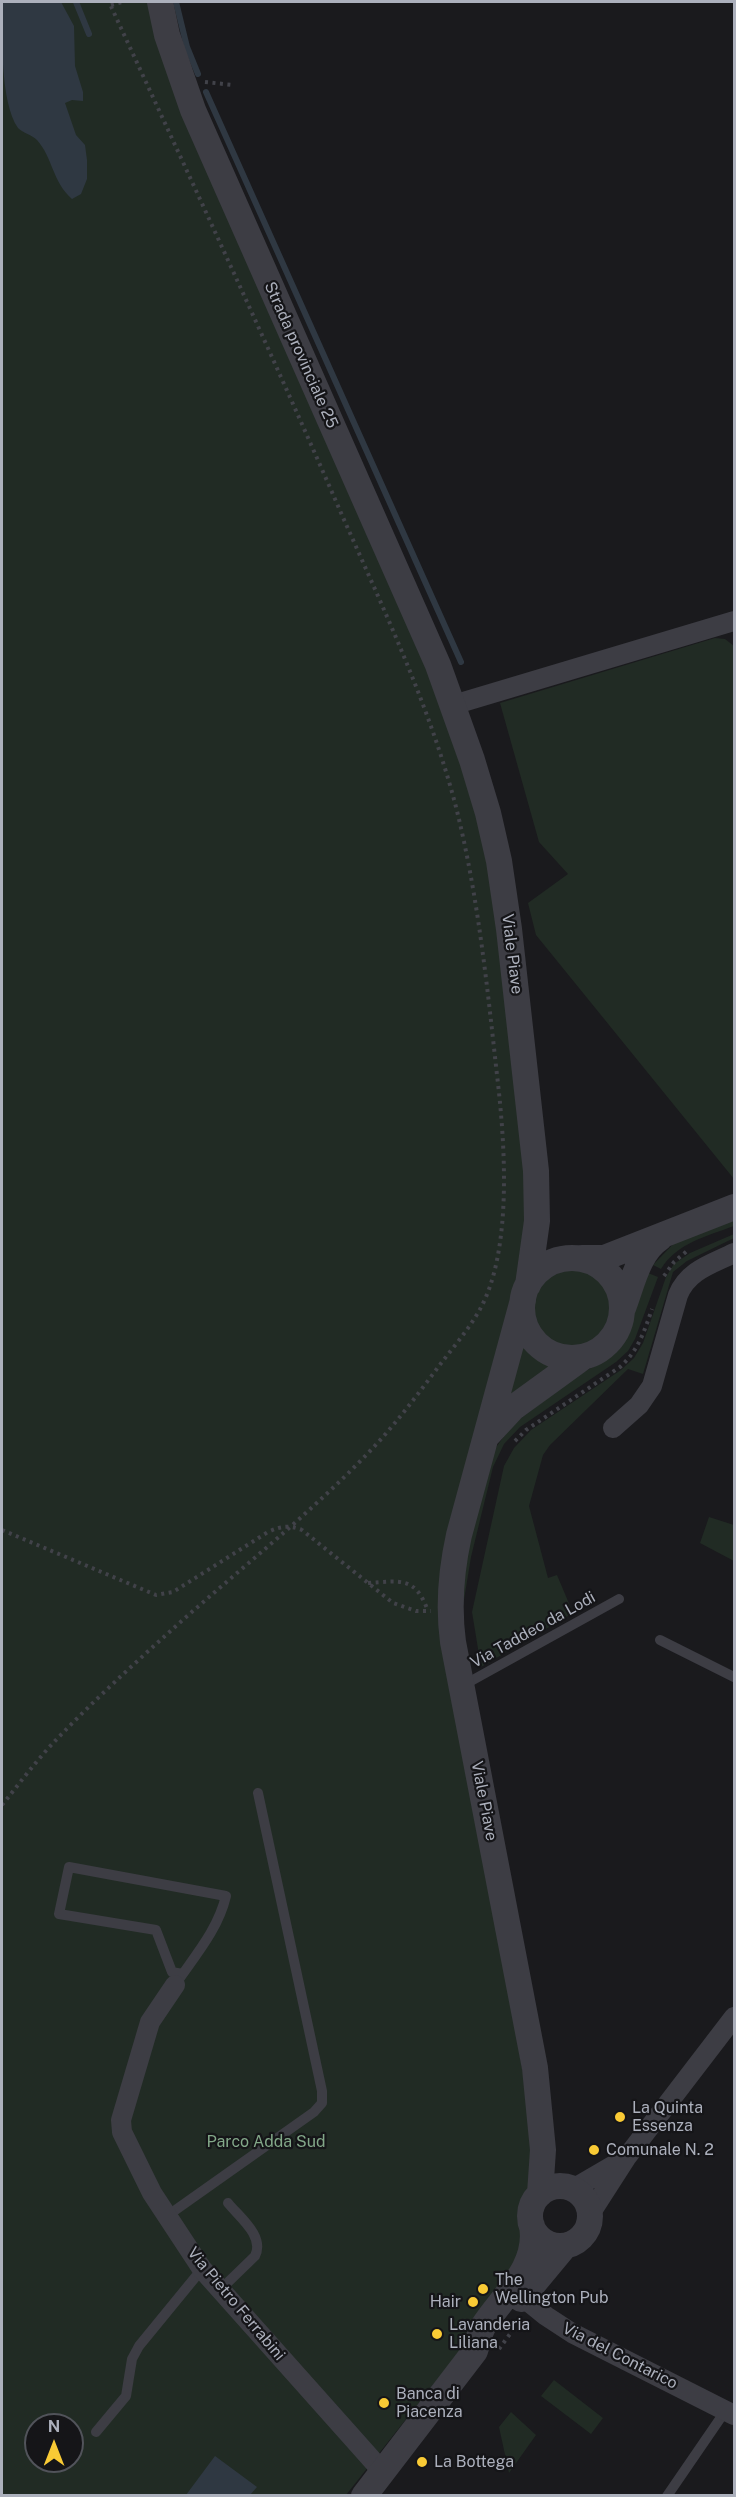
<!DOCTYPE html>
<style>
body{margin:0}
#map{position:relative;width:736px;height:2497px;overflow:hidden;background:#1a1a1d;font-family:"Public Sans",sans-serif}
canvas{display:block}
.frame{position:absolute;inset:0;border:3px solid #acb0bc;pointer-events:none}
.north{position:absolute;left:24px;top:2413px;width:60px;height:60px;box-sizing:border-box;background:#151518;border:2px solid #51535a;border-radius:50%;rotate:0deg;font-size:16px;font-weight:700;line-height:24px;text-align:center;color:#acb0bc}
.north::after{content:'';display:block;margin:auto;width:21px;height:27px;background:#f9ca35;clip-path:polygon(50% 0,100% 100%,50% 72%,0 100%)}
</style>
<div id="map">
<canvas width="736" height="2497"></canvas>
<div class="frame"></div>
<div class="north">N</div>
</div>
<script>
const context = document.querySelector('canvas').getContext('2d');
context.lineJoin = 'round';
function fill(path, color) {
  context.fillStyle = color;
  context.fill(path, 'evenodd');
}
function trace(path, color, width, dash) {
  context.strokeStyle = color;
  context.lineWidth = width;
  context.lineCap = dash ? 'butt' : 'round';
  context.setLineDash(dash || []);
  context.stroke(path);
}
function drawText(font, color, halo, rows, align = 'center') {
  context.font = font + ' "Public Sans",sans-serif';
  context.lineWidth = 4.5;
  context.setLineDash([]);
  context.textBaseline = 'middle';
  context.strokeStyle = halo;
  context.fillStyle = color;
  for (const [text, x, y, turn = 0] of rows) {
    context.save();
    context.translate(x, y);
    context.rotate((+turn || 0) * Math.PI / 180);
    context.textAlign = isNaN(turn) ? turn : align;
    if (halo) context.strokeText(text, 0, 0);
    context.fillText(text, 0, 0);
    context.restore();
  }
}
const green = new Path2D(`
 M2 2H151L445 703 482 815 529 1166 521 1279 452 1539 495 1910 536 2149 523 2217 528 2237 517 2279 346 2495H2ZM36 2425H72V2461H36Z
 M715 638 725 639 734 646V1179L536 935 528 903 568 874 539 842 500 703Z
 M734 1215V1226C707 1236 677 1243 661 1269L653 1265 678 1239Z
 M734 1234V1238L687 1261 673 1272 643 1374 628 1369 550 1445 543 1455 529 1506 548 1578 557 1575 573 1613 481 1667 472 1612 504 1466 514 1448 531 1430 621 1370 634 1358 643 1343 666 1277 674 1264 690 1253Z
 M532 1308a41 41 0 1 1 82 0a41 41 0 1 1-82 0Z
 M648 1273 658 1277 635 1339 628 1351 616 1362 520 1427 504 1444 493 1467 471 1557 463 1606 461 1565 491 1454 513 1424 577 1376 609 1358 620 1347 628 1336 640 1290Z
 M521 1330 539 1353 566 1363 499 1418Z
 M709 1517 734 1525V1561L700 1543Z
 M554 2380 603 2418 591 2434 541 2396Z
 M511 2412 536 2435 509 2473 499 2427Z`);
const water = new Path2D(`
 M2 2H61L74 26 75 66 83 92V101L72 100 65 103 76 135 85 145 87 160V179L81 194 72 199C52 181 53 158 37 140 32 135 23 133 18 128 0 102 2 35 2 2Z
 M215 2456 257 2487 250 2495H186Z`);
const stream = new Path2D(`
 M76 2 89 34
 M176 2 187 47 198 74
 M206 92 461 662`);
const path = new Path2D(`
 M111 5 122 2
 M205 82 233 85
 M664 1276 674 1262 687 1251
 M515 1441 526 1430 620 1367C638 1351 644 1332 652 1309
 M2 1530 156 1595 173 1592 268 1532C281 1526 289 1525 302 1530L393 1603 416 1611H431
 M368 1583C401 1581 415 1576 428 1611
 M2 1805C19 1784 36 1761 55 1741 93 1701 135 1663 176 1626 241 1568 310 1514 370 1451 394 1426 415 1398 436 1370 450 1351 467 1332 479 1311 513 1252 505 1142 497 1075 487 985 478 895 456 807 429 703 381 604 338 506 264 336 186 169 109 2
 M499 2349 521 2319`);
const service = new Path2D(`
 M660 1640 734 1677
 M462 1686 619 1599
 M175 1985C194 1957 218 1930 226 1896L69 1867 59 1914 156 1930 172 1972 182 1974
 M167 2216 314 2112 322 2103V2091L258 1793
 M221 2289 255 2256C265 2236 239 2217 228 2203
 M96 2432 126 2396 132 2359 139 2346 202 2269
 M667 2496 726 2410`);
const minor = new Path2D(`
 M453 705 734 621
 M613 1428 639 1405 652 1386 678 1295C688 1270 712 1264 734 1253
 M175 1985 150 2022 121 2120 122 2132 152 2193 202 2269 382 2471
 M573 2189 621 2161
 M590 2214 626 2158 734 2017
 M514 2290 546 2316 572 2333 734 2415`);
const tertiary = new Path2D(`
 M160 2 167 35 193 110 438 665 472 760 488 813 499 861 509 929 536 1171 537 1221 528 1285
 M522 1308a50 50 0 1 1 100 0a50 50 0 1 1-100 0Z
 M582 1258H604L734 1207
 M523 1300 459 1535C451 1571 448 1605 453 1642L535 2068 543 2150 540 2194
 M623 1308C632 1285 638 1252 660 1238
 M487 1436 513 1408 582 1358
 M530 2216a30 30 0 1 1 60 0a30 30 0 1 1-60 0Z
 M521 2299 565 2246
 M364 2496 475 2351C478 2342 479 2333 484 2325 504 2295 539 2266 532 2226`);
const markers = [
 [620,2117,6,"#f9ca35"],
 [594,2150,6,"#f9ca35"],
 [483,2289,6,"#f9ca35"],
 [473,2302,6,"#f9ca35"],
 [437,2334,6,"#f9ca35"],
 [384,2403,6,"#f9ca35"],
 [422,2462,6,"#f9ca35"]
];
const streetNames = [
 ["Strada provinciale 25",301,355,66],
 ["Viale Piave",512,954,83],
 ["Via Taddeo da Lodi",533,1630,-29],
 ["Viale Piave",484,1801,79],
 ["Via Pietro Ferrabini",236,2304,50],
 ["Via del Contarico",620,2356,27]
];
const poiNames = [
 ["La Quinta",632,2108],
 ["Essenza",632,2126],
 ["Comunale N. 2",606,2150],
 ["The",495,2280],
 ["Wellington Pub",495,2298],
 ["Hair",461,2302,"right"],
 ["Lavanderia",449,2325],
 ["Liliana",449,2343],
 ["Banca di",396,2394],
 ["Piacenza",396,2412],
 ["La Bottega",434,2462]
];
const parkNames = [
 ["Parco Adda Sud",266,2142]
];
fill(green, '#212b24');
fill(water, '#2f3842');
trace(stream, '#2f3842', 6);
trace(path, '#414249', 4, [3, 4.5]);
trace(service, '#3d3d44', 10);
trace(minor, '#3d3d44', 20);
trace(tertiary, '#3d3d44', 26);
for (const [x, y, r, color] of markers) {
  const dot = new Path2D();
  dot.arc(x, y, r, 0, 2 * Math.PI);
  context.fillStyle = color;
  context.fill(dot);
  trace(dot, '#151518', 2);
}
drawText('16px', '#acb0bc', '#151518', streetNames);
drawText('16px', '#acb0bc', '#151518', poiNames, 'left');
drawText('16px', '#83a889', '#151518', parkNames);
</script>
